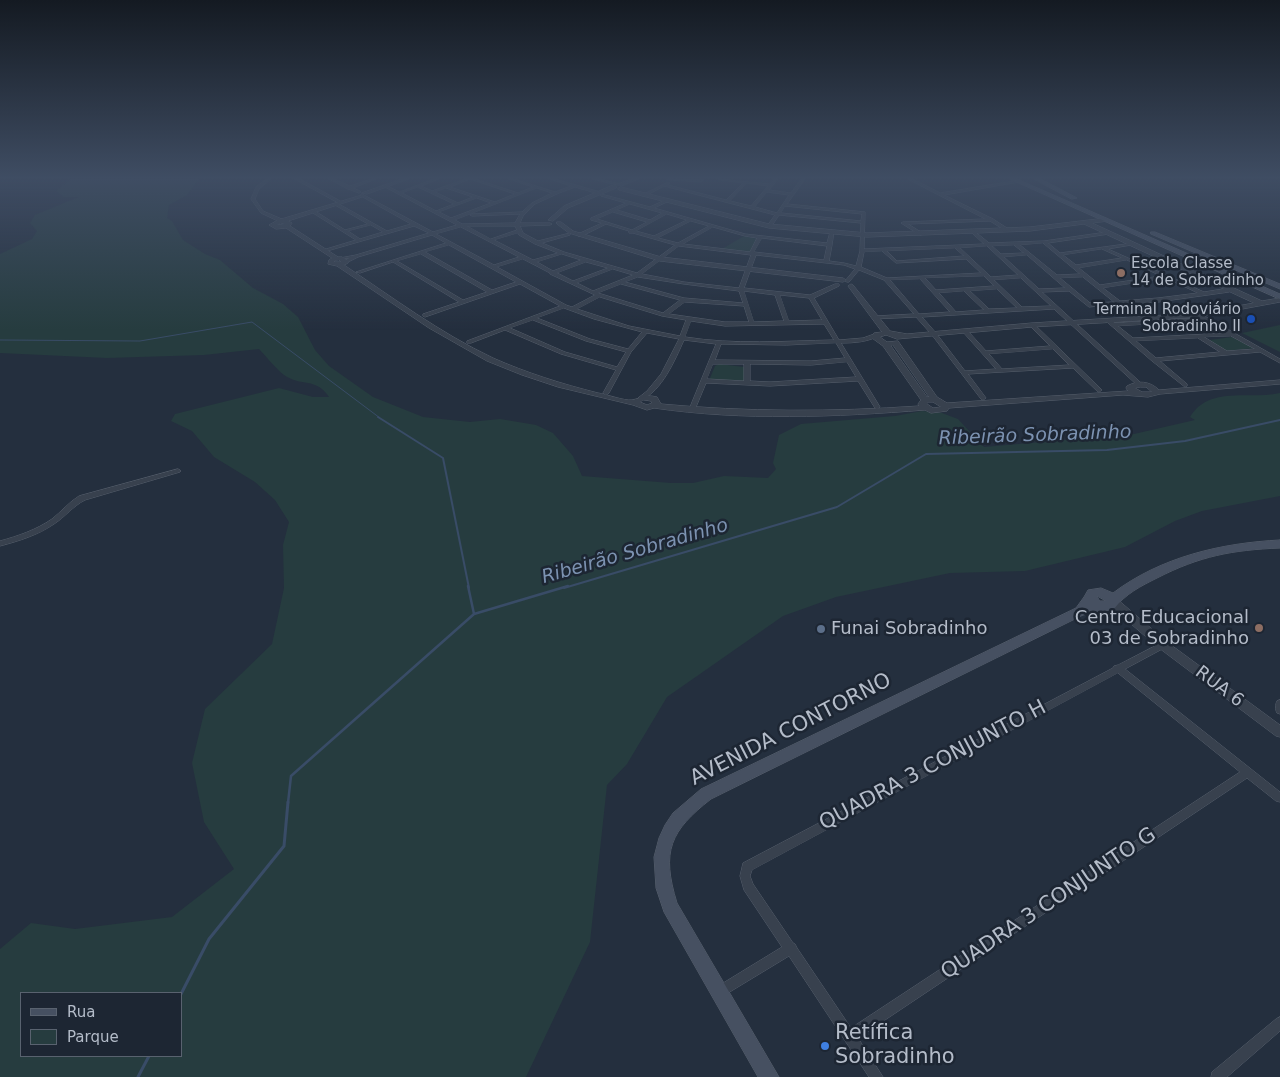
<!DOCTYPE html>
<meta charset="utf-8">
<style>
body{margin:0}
#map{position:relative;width:1280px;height:1077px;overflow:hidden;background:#242f3e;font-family:"DejaVu Sans",sans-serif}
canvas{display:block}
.legend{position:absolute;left:20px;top:992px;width:162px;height:65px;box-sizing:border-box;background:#1d2633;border:1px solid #59626f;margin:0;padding:6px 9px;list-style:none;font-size:15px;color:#b4bcc9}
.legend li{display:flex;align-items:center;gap:10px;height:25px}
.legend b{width:25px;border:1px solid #59626f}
</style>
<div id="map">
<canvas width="1280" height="1077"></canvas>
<ul class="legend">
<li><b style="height:6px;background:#465061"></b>Rua</li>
<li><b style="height:14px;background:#263c3f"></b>Parque</li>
</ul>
</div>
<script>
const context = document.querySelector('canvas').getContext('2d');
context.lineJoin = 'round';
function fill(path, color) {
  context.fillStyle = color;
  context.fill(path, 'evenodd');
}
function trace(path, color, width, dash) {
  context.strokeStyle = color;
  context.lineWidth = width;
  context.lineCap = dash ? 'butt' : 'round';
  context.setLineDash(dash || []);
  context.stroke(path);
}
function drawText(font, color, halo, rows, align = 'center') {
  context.font = font + ' "DejaVu Sans",sans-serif';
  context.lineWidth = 5;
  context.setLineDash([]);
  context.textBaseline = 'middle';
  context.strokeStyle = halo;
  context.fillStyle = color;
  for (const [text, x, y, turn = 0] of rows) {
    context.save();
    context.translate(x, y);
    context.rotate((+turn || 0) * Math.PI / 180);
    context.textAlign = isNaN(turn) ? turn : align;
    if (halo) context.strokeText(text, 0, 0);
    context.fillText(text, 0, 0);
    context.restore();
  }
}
const green = new Path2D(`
 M71 179H199L187 195 169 205 167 218 172 221 183 240 205 254 220 260 253 288 283 304 298 317 315 350 329 366 373 397 423 417 470 422 500 419 536 425 553 433 573 456 582 476 671 483H693L724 476 768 478 776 469 773 463 779 435 801 424 895 416 922 411 942 413 958 419 984 447 1134 434 1195 420 1190 417C1209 385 1250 400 1280 393V496L1202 511 1175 521 1125 547 1025 571 950 573 836 597 783 616 667 697 627 764 607 785 590 942 526 1077H0V949L31 923 75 929 172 917 234 869 204 822 192 763 205 709 272 644 284 588 283 545 289 522 275 500 255 482 214 457 192 431 171 421 175 414 279 388 313 397H329C316 377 301 387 284 375 275 368 267 357 259 349L204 355 107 358 0 353V254L32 239 37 231 30 223 35 215 79 197H64L56 191ZM21 993H181V1056H21Z
 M744 236 757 239 750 252 722 249Z
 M1280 325V352L1242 333Z
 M1232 337 1254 348 1225 351 1210 340Z
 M719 364 744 367 745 380 742 381 711 380 710 378 715 366Z`);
const streamFar3 = new Path2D(`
 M0 340 140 341 252 322 380 418`);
const streamFar2 = new Path2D(`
 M378 417 443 458 469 588
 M564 588 837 507 926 454 1107 450 1185 441 1280 420`);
const streamFar1 = new Path2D(`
 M468 586 474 614
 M288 803 291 776 474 614 568 586`);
const stream = new Path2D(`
 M181 994 209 939 284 846 288 802
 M138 1077 149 1056`);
const minor = new Path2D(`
 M267 179H271L259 189 255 199 263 211 284 220V222H280L261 213 251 199 256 187Z
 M295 179H300L342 202 339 203Z
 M329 179H334L350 186 371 179H376L353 188 360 191 361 192 359 193 348 189Z
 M434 179H439L421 186 432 191 465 179H470L450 187 495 202 515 194 470 179H475L518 193 533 187 509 179H514L555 192 571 186 550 179H555L600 192 601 193 599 194 575 187 559 193 535 204 523 216 520 223H550L552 224 550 225 520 226 523 233 538 241 570 233V235L542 243 564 252 637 273 675 245 633 233H629V231L606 224 582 236H578V234L602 223 591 220V218L626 203 601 196V194L650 207 667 199H669V201L654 208 745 234 827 243 830 232 834 231 832 245 829 261 844 263 856 266 860 251 861 223 779 215 771 227H769L767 226 775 215 664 186 647 195 644 194 668 182 670 183 668 185 726 200 743 183 720 180 718 179 770 184 774 179H778L769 190 791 193 801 179H805L787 204 865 212 864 249 984 244 971 232V230H973L989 243 1044 241 1107 232H1109V234L1048 243 1060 253 1133 243V245H1131L1108 249 1204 292 1229 288 1232 290 1229 292 1158 302 1122 304 1120 306 1117 304 1089 307 1069 291 1042 292 1140 382V384H1136L1054 309 922 317 936 333 965 371 996 369 963 332V330H967L986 351 1050 346 1029 325 1034 324 1102 390 1099 392 1097 391 1073 368 968 374 986 398 983 400 981 399 932 335 916 317 873 319V317L875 316 914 314 884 280 859 270 849 282H847L845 281 855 269 844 265 756 255 744 288 810 295 835 284H839V286L814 298 839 340 863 338 877 333 880 335C869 342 854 343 841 343L880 407 877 409 875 408 858 381 770 386 706 383 696 407 693 409 690 407 716 344 684 340C675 360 662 391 641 400L638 398 647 391 661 374 679 339 647 333 631 352 609 393 606 395 603 393 616 370 561 354 505 330 471 343H467V341L560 306 520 284 425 317 423 316V314L459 302 393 262 360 273 356 272 446 243 432 235 358 257 346 263 344 262 349 258 342 259 340 258 356 255 429 233 414 226 327 251 323 250 356 240 313 213V211H315L345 230 368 224 335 205V203H337L387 231 411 224 361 196V194H362L433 232 457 225 383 186 386 185 399 192ZM747 183 768 186 751 206 730 201ZM418 187 454 204 436 211 402 193ZM446 188 473 197 458 203 435 192ZM537 188 552 193 532 203 522 212 472 214 470 215 472 216 520 214 515 223 462 224 455 220ZM767 192 789 195 777 213 755 207ZM477 198 491 203 451 218 439 212ZM630 204 662 213 650 220 617 210ZM785 206 862 214 861 221 781 213ZM613 212 647 222 632 230 597 219ZM667 214 687 220 654 236 636 231ZM691 221 709 226 678 243 658 238ZM371 225 383 232 360 239 348 231ZM467 226H515L517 230 491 239ZM461 227 519 257 494 265 436 234ZM713 227 745 236 757 238 750 252 683 244ZM518 233 519 235 535 244 558 253 533 260 494 240ZM762 238 827 246 824 260 754 252ZM1043 243 1080 274 1057 275 1020 245ZM449 245 516 282 492 290 425 252ZM1014 245 1024 253 1001 254 992 246ZM679 246 751 255 739 288 684 282 642 274ZM987 246 1018 275 991 277 960 248ZM955 248 964 256 897 261 887 251ZM1102 249 1122 258 1076 265 1063 255ZM882 251 896 263 966 259 981 273 887 278 861 267 864 252ZM421 254 487 292 463 300 397 261ZM562 254 581 260 553 271 537 262ZM1027 255 1065 288 1039 289 1004 257ZM523 259 550 273V274L595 295 572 307 566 305 497 267ZM1127 260 1161 276 1100 285 1079 268ZM586 262 608 268 573 281 557 273ZM613 269 633 275 593 291 577 283ZM984 276 994 286 936 290 925 278ZM638 277 684 284 739 291 743 303 684 298 625 282ZM1083 277 1114 302 1090 303 1060 278ZM1021 278 1051 306 1022 307 994 280ZM1166 278 1198 293 1158 298 1120 301 1103 288ZM921 279V280L950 312 919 314 890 280ZM621 284 680 300 663 313 598 293ZM997 289 1017 308 989 309 970 291ZM744 291 775 295 784 321 754 322ZM964 291 984 310 956 312 939 293ZM780 295 809 298 822 320 789 321ZM600 297 662 316 686 320 680 336 629 326 577 309ZM685 302 744 306 749 322H725L669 314ZM564 308 594 319 642 332 628 349 590 339 537 318ZM533 320 586 341 626 352 617 367 565 352 510 328ZM691 321 725 326 824 324 834 340C784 341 735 345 685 337ZM836 343 845 358 811 361 715 360 721 344 786 345ZM1053 349 1069 365 1002 369 989 354ZM847 362 856 377 770 382 750 381V364L811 365ZM713 364H744V381L707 379Z
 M592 179H599L621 184 619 185Z
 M667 179 700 180 704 179 701 182 669 180Z
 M908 179H913L940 193 1020 180V182H1019L944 195 993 219 1010 230 1006 231 990 221 908 224 924 234 920 235 901 223 903 222 985 219Z
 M1199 313 1280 359V363L1260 352 1160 361 1187 384V386L1185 387 1152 361 1107 322 1110 320 1115 323 1200 318 1196 315ZM1205 321 1226 333 1133 338 1118 326ZM1231 336 1255 349 1227 351 1204 337ZM1198 338 1220 352 1156 358 1136 341Z
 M178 469 180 470 181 471 180 472 85 500C73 506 65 517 54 524 38 535 19 541 0 546V541C18 536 36 530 52 519 61 512 69 502 79 496Z
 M1163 642 1166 643 1167 645 1166 647 1125 669 1280 792V802L1276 801 1247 778 858 1038 883 1077H869L789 956 723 996 719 998 715 996 713 992 715 988 782 947 744 890 740 876 743 863 1113 668 1114 666 1118 665ZM1118 673 1240 772 851 1028 797 948 795 944 793 943 753 884 750 876 752 870Z
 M1280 700V714L1277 713C1275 709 1275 705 1277 701Z
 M1280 1017V1031L1227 1077H1211L1212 1072 1276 1019Z`);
const tertiary = new Path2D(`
 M402 179H409L367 194 362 193Z
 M632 179H639L621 186 618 184Z
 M614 185 617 187 616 188 568 208 553 221 548 220 564 206Z
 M621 187 769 224 867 233 1030 227 1106 218 1109 220 1108 221 1092 223 1262 301 1280 298V302L1199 317 1032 327 897 339 886 335 880 337 887 342 898 341 937 397 947 403 1128 391 1126 388 1127 386C1138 380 1150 381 1159 390L1280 380V384L1160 394 1148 397 1123 395 949 408 947 411 931 413 925 410C836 417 743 421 654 408L647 410 633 405 558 387 522 375 487 361 429 328 337 266 328 264 329 260 332 258 286 228 276 229 269 225 278 220 362 195V197L288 221 292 223 290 226 338 257H342L348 261V263L344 265C392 297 440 333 493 358 527 373 562 384 598 393 606 394 624 401 632 400 642 398 644 394 657 397L661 404C747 412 833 412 919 406L918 404 921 400 883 346 872 338 874 333 882 332 848 286 851 284 853 285 890 331 907 334 1032 323 1199 313 1254 303 1084 224 1030 231 867 237 769 228 619 190 618 189ZM281 223 285 224 277 225ZM339 260 341 262H334V261ZM893 345 929 397H927L891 346ZM1141 387H1146L1152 392H1142L1135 388ZM644 400 651 401 652 403 647 405 640 402ZM928 402H933L941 407 933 408 927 404Z
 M557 222H561L573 231 661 257 843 278 846 280 843 282 660 261 569 233 557 224Z
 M1113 598 1117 599 1167 642 1280 725V737L1276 736 1159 648 1109 605 1108 602 1109 599Z`);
const secondary = new Path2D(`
 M1010 179H1017L1280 294V299Z
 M1034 179H1041L1077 198 1072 199Z
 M1151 232H1155L1280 284V289L1151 234Z
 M1280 540V548C1232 550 1200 556 1157 578 1141 586 1125 594 1114 609L1083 615 711 799C670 831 661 851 677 903L779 1077H758L664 912 656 888 654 857 659 838 665 825 673 813 701 789 1076 608 1084 597 1088 590 1101 588 1113 593C1161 557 1221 543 1280 540ZM1097 596 1106 601H1100Z`);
const markers = [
 [1121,273,5,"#8d6e63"],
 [1251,319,5,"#1a4fb4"],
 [1259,628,5,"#8d6e63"],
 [821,629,5,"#5c6f8a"],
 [825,1046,5,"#3f7fe0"]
];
const farPoinames = [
 ["Escola Classe",1131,264],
 ["14 de Sobradinho",1131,281],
 ["Terminal Rodoviário",1241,310,"right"],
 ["Sobradinho II",1241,327,"right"]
];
const poiNames = [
 ["Centro Educacional",1249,618],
 ["03 de Sobradinho",1249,639],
 ["Funai Sobradinho",831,629,"left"]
];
const streetNames = [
 ["RUA 6",1219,687,37]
];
const waterNames = [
 ["Ribeirão Sobradinho",1035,436,-2],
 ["Ribeirão Sobradinho",635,552,-16]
];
const nearStreetnames = [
 ["AVENIDA CONTORNO",791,730,-27],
 ["QUADRA 3 CONJUNTO H",933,766,-28],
 ["QUADRA 3 CONJUNTO G",1049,904,-34]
];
const nearPoinames = [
 ["Retífica",835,1034],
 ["Sobradinho",835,1058]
];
fill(green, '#263c3f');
trace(streamFar3, '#394c67', 1);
trace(streamFar2, '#394c67', 2);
trace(streamFar1, '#394c67', 2.5);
trace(stream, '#394c67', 3);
trace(minor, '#565f6c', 1);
trace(tertiary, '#565f6c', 1);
trace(secondary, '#565f6c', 1);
fill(minor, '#38414e');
fill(tertiary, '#38414e');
fill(secondary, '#465061');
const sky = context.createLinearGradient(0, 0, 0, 330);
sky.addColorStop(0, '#141a22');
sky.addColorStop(0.54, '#3f4d63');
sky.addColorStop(1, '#3f4d6300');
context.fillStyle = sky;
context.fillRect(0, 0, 1280, 330);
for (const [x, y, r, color] of markers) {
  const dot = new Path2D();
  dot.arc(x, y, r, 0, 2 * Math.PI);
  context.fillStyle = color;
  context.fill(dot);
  trace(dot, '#1d2633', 2);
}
drawText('15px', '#b4bcc9', '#1d2633', farPoinames, 'left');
drawText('18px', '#b4bcc9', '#1d2633', poiNames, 'right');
drawText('18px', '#b4bcc9', '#1d2633', streetNames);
drawText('italic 19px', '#7c92b1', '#1d2633', waterNames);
drawText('21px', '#b4bcc9', '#1d2633', nearStreetnames);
drawText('21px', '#b4bcc9', '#1d2633', nearPoinames, 'left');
</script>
